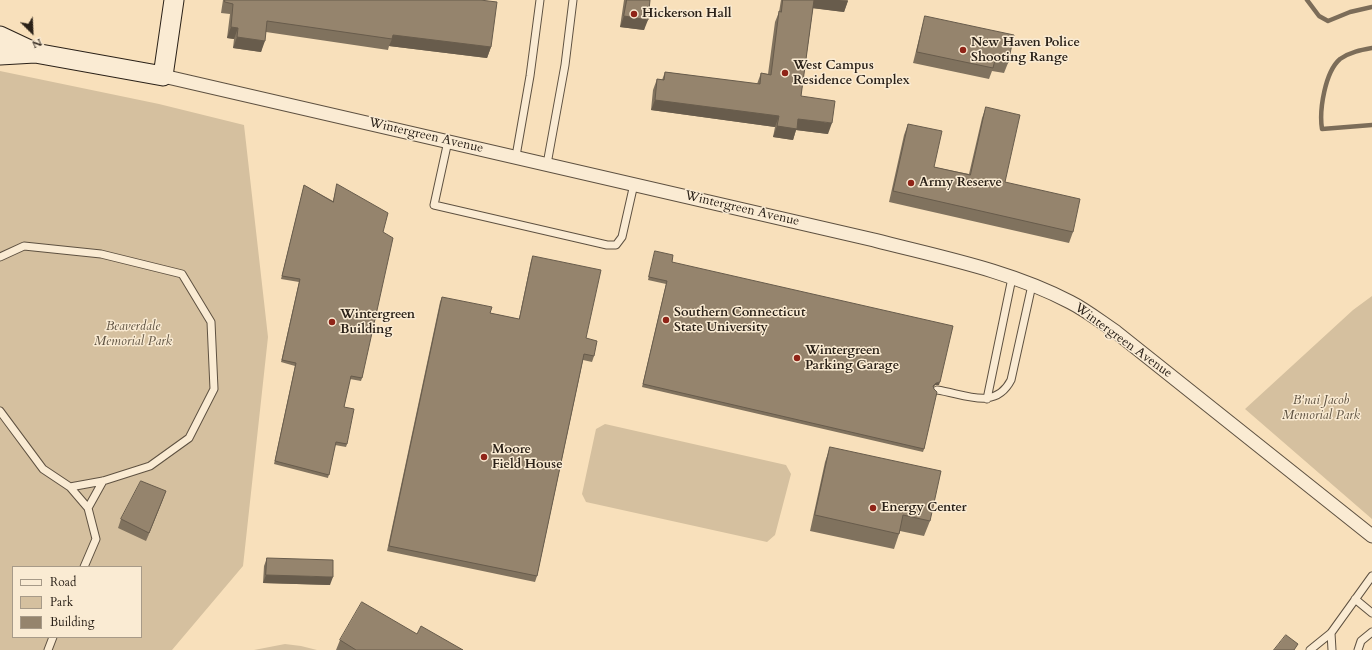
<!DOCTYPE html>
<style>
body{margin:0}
#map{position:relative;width:1372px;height:650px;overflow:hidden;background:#f8e0bb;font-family:Cardo,serif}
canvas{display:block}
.legend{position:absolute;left:12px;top:566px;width:130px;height:72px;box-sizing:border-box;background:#faebd3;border:1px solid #a79a88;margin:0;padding:5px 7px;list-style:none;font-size:12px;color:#2a2118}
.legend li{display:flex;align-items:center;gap:8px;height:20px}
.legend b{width:20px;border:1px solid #a79a88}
.north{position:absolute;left:12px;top:12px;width:40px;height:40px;-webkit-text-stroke:3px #faebd3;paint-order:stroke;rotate:156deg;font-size:11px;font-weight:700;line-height:16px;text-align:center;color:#2a2118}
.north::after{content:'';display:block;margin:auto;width:14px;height:18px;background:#2a2118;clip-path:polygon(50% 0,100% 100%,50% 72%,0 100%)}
</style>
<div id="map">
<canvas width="1372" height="650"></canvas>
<ul class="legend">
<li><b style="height:5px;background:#faebd3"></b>Road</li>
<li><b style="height:11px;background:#d5c09f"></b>Park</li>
<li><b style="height:11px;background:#95846d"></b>Building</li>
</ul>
<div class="north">N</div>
</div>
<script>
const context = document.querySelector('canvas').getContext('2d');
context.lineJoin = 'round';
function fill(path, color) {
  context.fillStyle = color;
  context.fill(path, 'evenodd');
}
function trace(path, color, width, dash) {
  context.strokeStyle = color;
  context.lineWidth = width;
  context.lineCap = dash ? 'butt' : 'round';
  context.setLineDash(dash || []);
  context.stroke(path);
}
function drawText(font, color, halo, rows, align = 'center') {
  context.font = font + ' Cardo,serif';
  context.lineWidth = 3;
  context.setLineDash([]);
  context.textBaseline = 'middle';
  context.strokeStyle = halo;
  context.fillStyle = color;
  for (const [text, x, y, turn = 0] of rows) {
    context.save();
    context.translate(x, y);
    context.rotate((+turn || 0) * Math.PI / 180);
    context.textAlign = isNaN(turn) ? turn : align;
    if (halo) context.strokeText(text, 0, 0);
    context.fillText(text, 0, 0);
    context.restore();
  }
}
const green = new Path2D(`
 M0 71 159 104 244 125 268 337 243 566 172 650H0ZM13 567H141V637H13Z
 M1372 296V519L1245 409 1353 310Z
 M605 424 786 465 791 474 775 535 767 542 586 502 582 494 596 429Z
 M285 644 301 646 317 650H254Z`);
const stream = new Path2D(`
 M1307 0 1319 16 1328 21 1350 12 1372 7
 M1372 48C1361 50 1350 52 1340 59 1325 72 1319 110 1322 129L1372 125`);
const lane = new Path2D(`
 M448 141 434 205 607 245H616L622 237 634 184
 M516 156 530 76 540 0
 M547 164 565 65 573 0
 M0 257 24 246 101 254 182 274 211 322 214 389 189 438 150 466 103 481 70 487 43 469 0 411
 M937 390C965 394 995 411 1011 380L1032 285
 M987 399 1012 278
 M70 487 88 508 96 539 84 567
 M88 508 103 481
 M1355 599 1372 613
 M1331 633 1332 650
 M48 650 53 637
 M1310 650 1331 633 1372 576
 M1358 650 1361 641 1372 632`);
const street = new Path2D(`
 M163 76 874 240C939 257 1009 270 1070 302 1086 310 1101 322 1116 332L1372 536`);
const secondary = new Path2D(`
 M0 36 34 52
 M0 55 35 53 163 76 174 0`);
const wall = new Path2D(`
 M223 0H480L491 47 487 58 389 46 388 50 266 32 261 52 233 48 234 39 227 38 230 14 221 13Z
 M624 0H650L644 30 620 27Z
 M781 0H848L844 12 813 8 801 96 828 134 796 130 793 140 773 137 775 127 651 110 653 90 657 79 662 80 665 72 757 84 761 73 768 74 775 22 779 12Z
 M925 16 1008 63 1004 73 992 71 989 79 913 63 922 27Z
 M986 107 1005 182 1073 232 1069 243 889 202 904 135 908 124 934 167 969 174 982 118Z
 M337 184 383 232 362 378 361 381 350 379 344 407 347 444 346 447 335 445 328 478 274 464 295 366 281 362 299 282 281 279 304 185 333 201Z
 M655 251 672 262 939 385H935L933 387 924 449 923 452 642 387 666 284 648 280Z
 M533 256 586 338 594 356 592 362 583 360 537 576 535 582 387 551 440 302 442 297 490 313 519 319 531 261Z
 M830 447 930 521 924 536 900 531 894 549 810 531 825 462Z
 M163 499 146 541 118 528 121 519Z
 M267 558 330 585 263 583 264 566Z
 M417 634 463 650H336L340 640Z`);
const shadedWall = new Path2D(`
 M813 0H839L848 1 844 12 811 8Z
 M624 16 648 20 644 30 620 27Z
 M231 27 238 28 234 39 227 38Z
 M393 35 491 47 487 58 389 46 392 39Z
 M237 37 265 41 261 52 233 48Z
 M655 100 779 116 775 127 651 110Z
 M798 119 832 123 828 134 796 130 793 140 773 137 777 126Z
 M940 382 939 385H935L932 389 933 386 936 383Z
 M166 491 163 499 146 541 149 533Z
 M266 575 333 577 330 585 263 583Z`);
const building = new Path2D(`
 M225 0H480L497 2 491 47 393 35 392 39 267 21 265 41 237 37 238 28 231 27 233 4 225 2Z
 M627 0H650L648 20 624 16Z
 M783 0H814L801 96 835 101 832 123 798 119 797 129 777 126 779 116 655 100 657 79 664 80 665 72 760 84 761 73 771 75 779 11 781 12Z
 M925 16 1014 35 1008 63 995 60 993 68 917 52Z
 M986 107 1020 115 1005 182 1080 199 1073 232 893 191 908 124 942 131 934 167 970 175Z
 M337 184 388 213 383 232 393 238 362 378 351 376 344 407 354 409 347 444 336 442 329 475 275 461 296 363 282 360 300 279 282 276 304 185 333 202Z
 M655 251 673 255 672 262 953 326 940 382 936 383 933 386 934 389 937 392 924 449 643 384 667 281 649 277Z
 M533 256 601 270 586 338 597 341 594 356 584 354 537 576 389 546 442 297 492 307 490 313 519 319Z
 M830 447 941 471 930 521 903 515 899 534 815 515Z
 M141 481 166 491 149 533 121 519Z
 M267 558 333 560V577L266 575Z
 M362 602 417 634 421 626 463 650H356L340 640Z
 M1286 635 1298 644 1294 650H1274Z`);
const markers = [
 [634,14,4,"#8f2418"],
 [963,50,4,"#8f2418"],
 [785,73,4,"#8f2418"],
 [911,183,4,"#8f2418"],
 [666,320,4,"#8f2418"],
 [332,322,4,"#8f2418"],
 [797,358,4,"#8f2418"],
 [484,457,4,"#8f2418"],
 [873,508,4,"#8f2418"]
];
const poiNames = [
 ["Hickerson Hall",642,14],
 ["New Haven Police",971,43],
 ["Shooting Range",971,58],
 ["West Campus",793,66],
 ["Residence Complex",793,81],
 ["Army Reserve",919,183],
 ["Southern Connecticut",674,313],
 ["State University",674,328],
 ["Wintergreen",340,315],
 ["Building",340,330],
 ["Wintergreen",805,351],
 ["Parking Garage",805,366],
 ["Moore",492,450],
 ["Field House",492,465],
 ["Energy Center",881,508]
];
const streetNames = [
 ["Wintergreen Avenue",426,136,13],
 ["Wintergreen Avenue",742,209,13],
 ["Wintergreen Avenue",1123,341,36]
];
const parkNames = [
 ["Beaverdale",133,327],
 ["Memorial Park",133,342],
 ["B'nai Jacob",1321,401],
 ["Memorial Park",1321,416]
];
fill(green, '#d5c09f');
trace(stream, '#7c6d59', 4.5);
trace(lane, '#5e5141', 9);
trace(street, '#5e5141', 15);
trace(secondary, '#2a2118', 21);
trace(lane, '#faebd3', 7);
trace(street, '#faebd3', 13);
trace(secondary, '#faebd3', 19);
fill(wall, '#80725e');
fill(shadedWall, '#685c4c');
fill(building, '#95846d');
trace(building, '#685c4c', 1);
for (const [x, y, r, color] of markers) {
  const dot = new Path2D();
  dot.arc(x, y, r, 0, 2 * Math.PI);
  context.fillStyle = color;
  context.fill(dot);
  trace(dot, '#faebd3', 1.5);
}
drawText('bold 13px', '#2a2118', '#faebd3', poiNames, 'left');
drawText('13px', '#2a2118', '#faebd3', streetNames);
drawText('italic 13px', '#5d5140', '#faebd3', parkNames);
</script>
